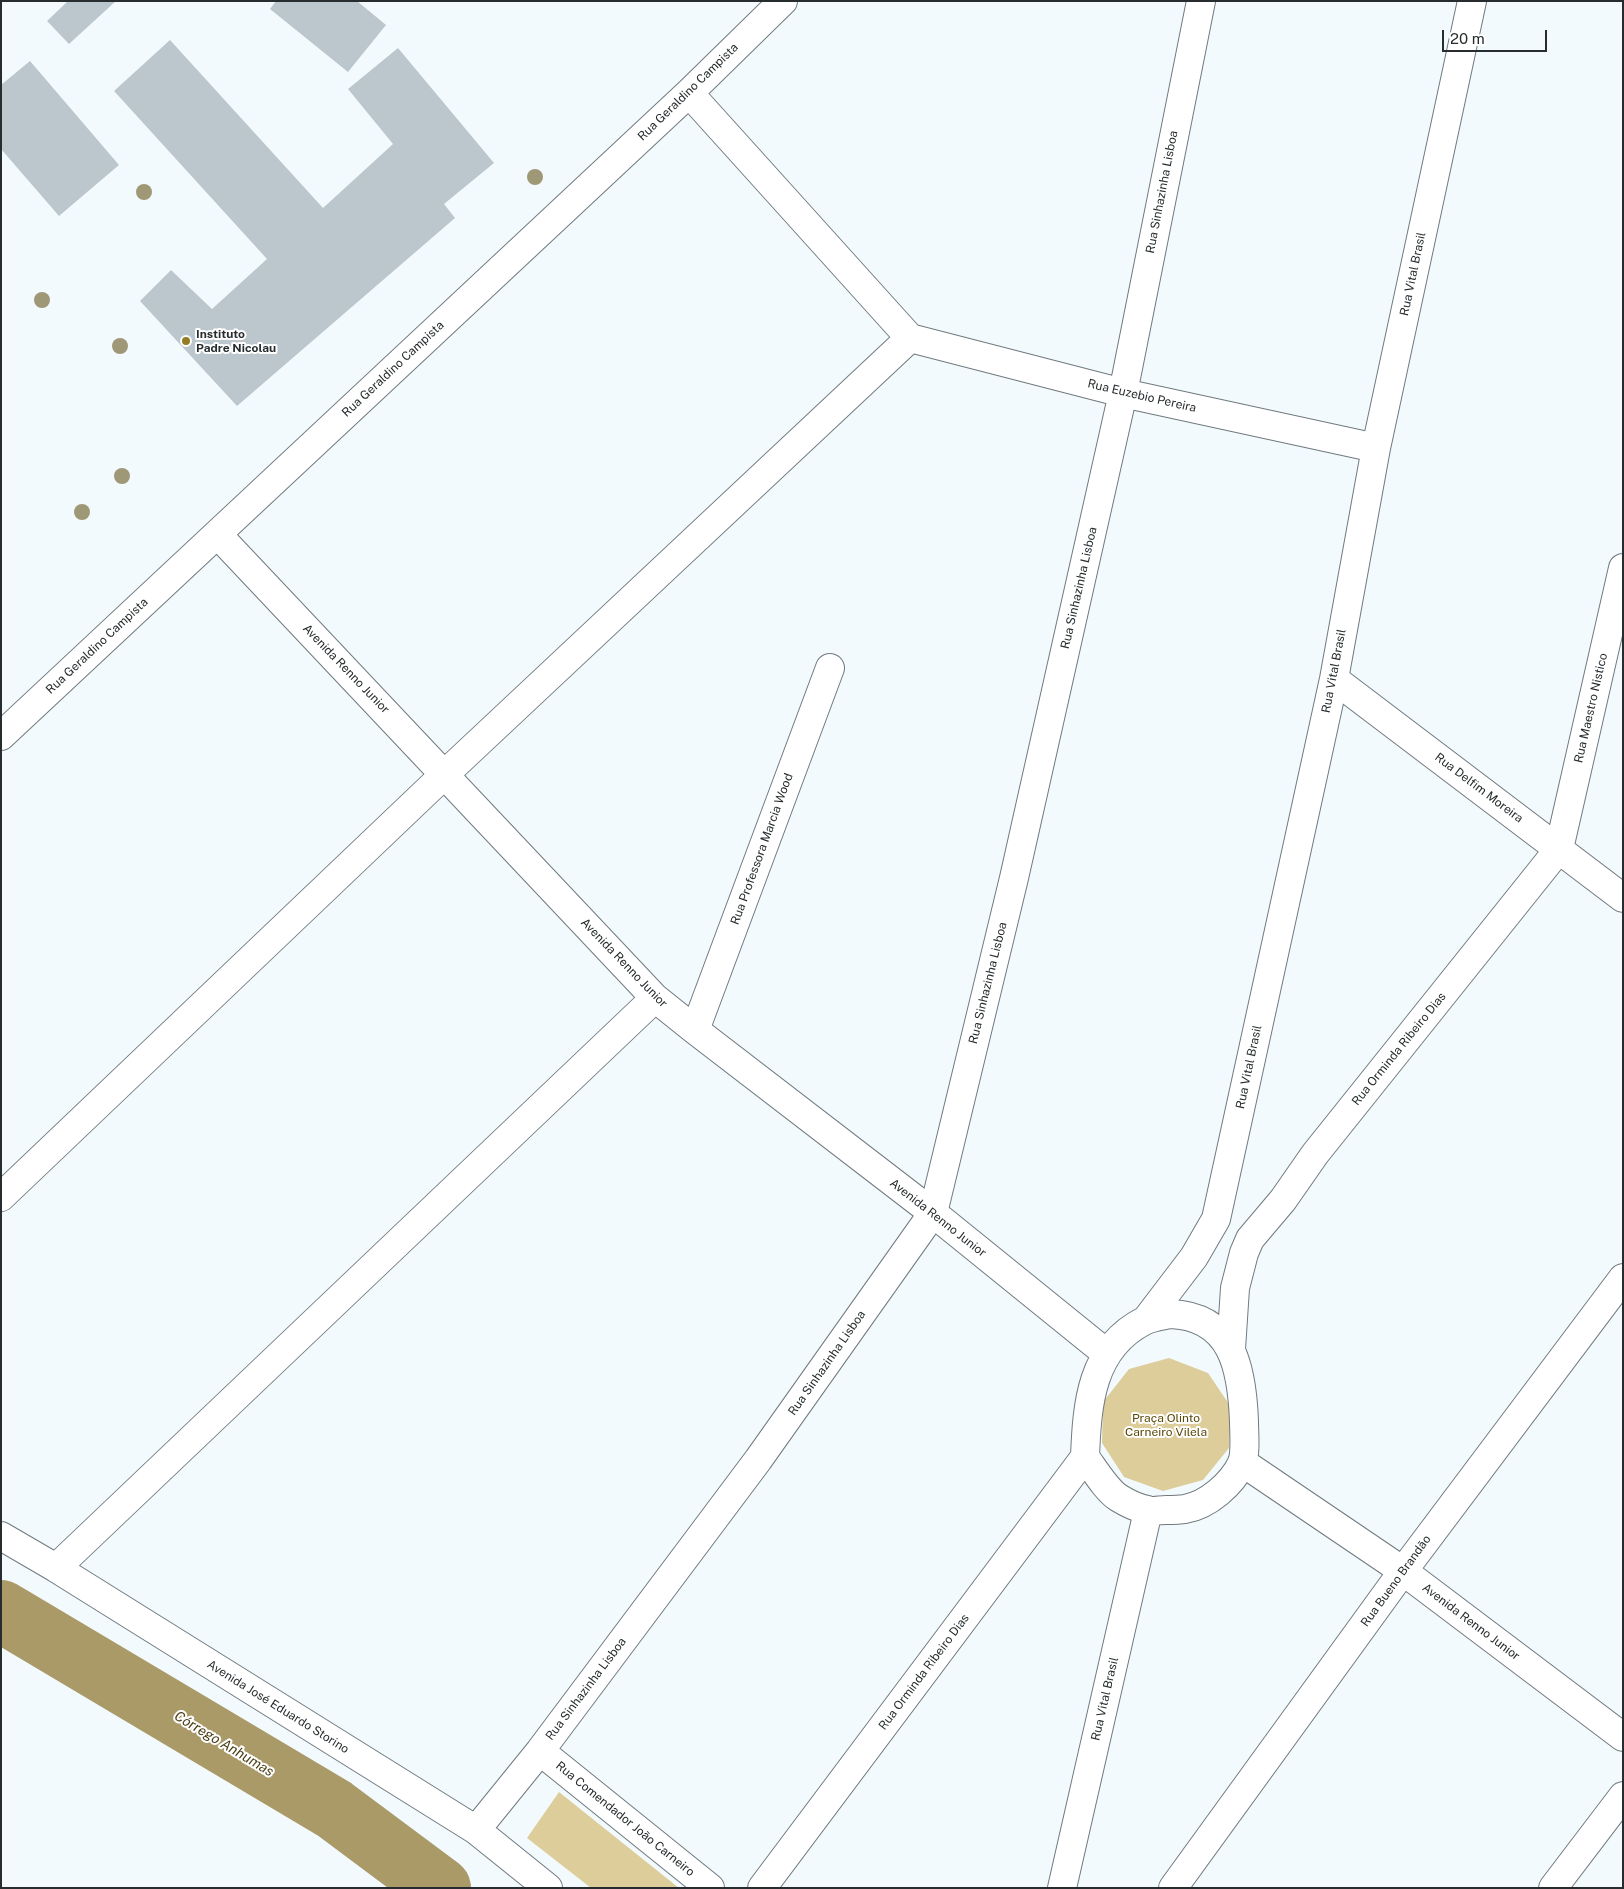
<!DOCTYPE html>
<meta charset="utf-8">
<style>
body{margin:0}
#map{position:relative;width:1624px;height:1889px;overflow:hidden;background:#f3fafe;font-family:"Public Sans",sans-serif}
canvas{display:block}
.frame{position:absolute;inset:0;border:2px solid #272c2e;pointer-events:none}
.scale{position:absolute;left:1442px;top:30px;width:105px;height:22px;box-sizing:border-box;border:2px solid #272c2e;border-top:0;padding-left:6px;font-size:15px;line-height:18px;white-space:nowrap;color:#272c2e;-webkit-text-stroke:4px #fff;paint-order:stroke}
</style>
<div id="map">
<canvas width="1624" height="1889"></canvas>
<div class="frame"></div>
<div class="scale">20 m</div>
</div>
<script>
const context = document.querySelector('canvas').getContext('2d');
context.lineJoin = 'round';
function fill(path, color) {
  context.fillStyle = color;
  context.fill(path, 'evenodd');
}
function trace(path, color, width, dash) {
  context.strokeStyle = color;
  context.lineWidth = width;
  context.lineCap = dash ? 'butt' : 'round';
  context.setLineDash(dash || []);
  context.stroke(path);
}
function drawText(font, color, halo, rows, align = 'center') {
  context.font = font + ' "Public Sans",sans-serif';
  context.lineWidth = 4;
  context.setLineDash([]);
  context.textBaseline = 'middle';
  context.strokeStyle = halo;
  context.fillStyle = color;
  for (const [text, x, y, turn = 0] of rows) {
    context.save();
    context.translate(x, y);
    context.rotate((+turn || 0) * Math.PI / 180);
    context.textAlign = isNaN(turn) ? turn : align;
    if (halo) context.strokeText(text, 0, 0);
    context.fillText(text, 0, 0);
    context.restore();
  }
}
const green = new Path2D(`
 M1169 1358 1208 1373 1231 1407 1229 1448 1203 1480 1163 1491 1124 1477 1102 1443 1103 1402 1129 1369Z
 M559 1792 679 1888H591L527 1838Z`);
const river = new Path2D(`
 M1 1611 334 1809 440 1888`);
const building = new Path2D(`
 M68 1H116L69 44 47 21Z
 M276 1H357L386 25 348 72 270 9Z
 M170 40 323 208 393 144 348 89 398 48 494 163 444 204 455 218 237 406 140 301 171 270 212 309 267 259 114 91Z
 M30 61 119 165 59 216 1 149V85Z`);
const minor = new Path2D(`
 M689 93 910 338
 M910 338 1123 393 1376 448
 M218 535 655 998 695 1030 933 1213 1106 1353
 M1334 679 1623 898
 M1 736 689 93 783 1
 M695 1030 830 668
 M1 1197 445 774 910 338
 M1170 1314C1233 1316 1242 1369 1244 1421 1244 1432 1246 1453 1242 1463 1232 1484 1208 1505 1185 1509 1179 1510 1172 1510 1166 1510 1160 1510 1152 1512 1147 1510 1138 1508 1127 1503 1119 1498 1107 1491 1094 1469 1085 1457 1087 1404 1091 1348 1144 1321 1152 1317 1162 1316 1170 1314Z
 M1146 1320 1194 1257 1216 1219 1334 679 1376 448 1472 1
 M1231 1349 1235 1288 1244 1253 1250 1239 1283 1200 1315 1154 1559 849 1623 568
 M1242 1462 1403 1571 1623 1737
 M1 1536 56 1568 476 1830 548 1888
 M56 1568 655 998
 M540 1751 710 1888
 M476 1830 540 1751 758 1460 933 1213 1014 878 1123 393 1201 1
 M762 1888 1085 1457
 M1062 1888 1148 1511
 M1173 1888 1403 1571 1623 1278
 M1553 1888 1623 1796`);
const trees = [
 [535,177],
 [144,192],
 [42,300],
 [120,346],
 [122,476],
 [82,512]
];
const markers = [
 [186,341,5,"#957c24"]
];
const streetNames = [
 ["Rua Geraldino Campista",688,92,-44],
 ["Rua Sinhazinha Lisboa",1162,192,-79],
 ["Rua Vital Brasil",1413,274,-78],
 ["Rua Geraldino Campista",393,369,-43],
 ["Rua Euzebio Pereira",1142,396,13],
 ["Rua Sinhazinha Lisboa",1079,588,-77],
 ["Rua Geraldino Campista",97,646,-43],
 ["Avenida Renno Junior",346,669,46],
 ["Rua Vital Brasil",1334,671,-79],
 ["Rua Maestro Nistico",1591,708,-77],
 ["Rua Delfim Moreira",1479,788,37],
 ["Rua Professora Marcia Wood",762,849,-70],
 ["Avenida Renno Junior",624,963,46],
 ["Rua Sinhazinha Lisboa",988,983,-76],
 ["Rua Orminda Ribeiro Dias",1399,1049,-51],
 ["Rua Vital Brasil",1249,1067,-78],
 ["Avenida Renno Junior",938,1218,38],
 ["Rua Sinhazinha Lisboa",827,1363,-55],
 ["Rua Bueno Brandão",1396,1581,-54],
 ["Avenida Renno Junior",1471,1622,37],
 ["Rua Orminda Ribeiro Dias",924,1672,-53],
 ["Rua Sinhazinha Lisboa",586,1689,-53],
 ["Rua Vital Brasil",1105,1699,-77],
 ["Avenida José Eduardo Storino",278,1707,32],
 ["Rua Comendador João Carneiro",625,1819,39]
];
const poiNames = [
 ["Instituto",196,334],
 ["Padre Nicolau",196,348]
];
const parkNames = [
 ["Praça Olinto",1166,1418],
 ["Carneiro Vilela",1166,1432]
];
const waterNames = [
 ["Córrego Anhumas",224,1744,31]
];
fill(green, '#ddcd9b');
trace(river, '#aa9a68', 62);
fill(building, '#bcc7cd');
trace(minor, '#707a7f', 30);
trace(minor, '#fff', 28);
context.fillStyle = '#9e9876';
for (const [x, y] of trees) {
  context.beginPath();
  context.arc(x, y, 8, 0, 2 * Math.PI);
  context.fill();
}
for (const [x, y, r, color] of markers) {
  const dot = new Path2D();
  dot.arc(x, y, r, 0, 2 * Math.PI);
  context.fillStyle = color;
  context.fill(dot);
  trace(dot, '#fff', 2);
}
drawText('12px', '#272c2e', '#fff', streetNames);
drawText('bold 12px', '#272c2e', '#fff', poiNames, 'left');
drawText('12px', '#594806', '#fff', parkNames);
drawText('italic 14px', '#4b3f16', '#fff', waterNames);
</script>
